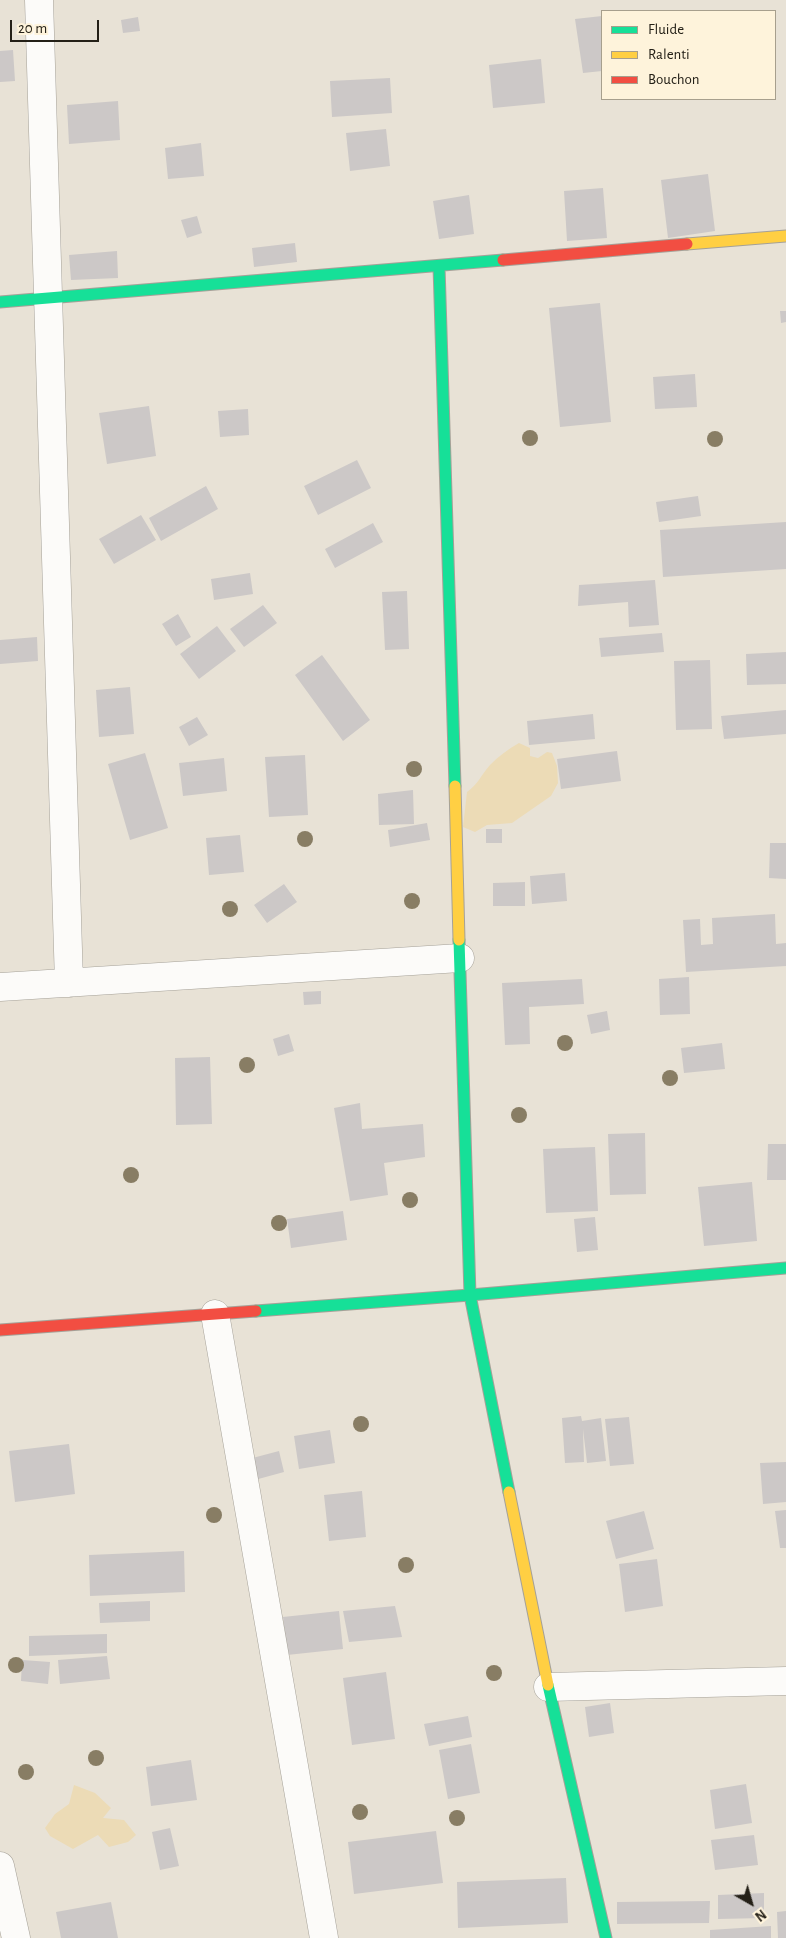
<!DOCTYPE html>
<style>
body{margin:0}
#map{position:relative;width:786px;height:1938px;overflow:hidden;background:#e8e2d6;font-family:"Alegreya Sans",sans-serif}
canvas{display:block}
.legend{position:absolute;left:601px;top:10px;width:175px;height:90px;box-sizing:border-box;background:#fef3db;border:1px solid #a79f8d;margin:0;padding:6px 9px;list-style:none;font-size:15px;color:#242017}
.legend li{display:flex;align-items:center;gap:10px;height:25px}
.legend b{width:25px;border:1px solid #a79f8d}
.north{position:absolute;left:726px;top:1878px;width:50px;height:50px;-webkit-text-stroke:4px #fef3db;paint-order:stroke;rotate:142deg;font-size:14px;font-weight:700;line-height:20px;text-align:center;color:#242017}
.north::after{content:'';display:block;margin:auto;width:18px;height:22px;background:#242017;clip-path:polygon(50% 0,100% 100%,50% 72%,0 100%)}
.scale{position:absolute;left:10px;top:20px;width:89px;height:22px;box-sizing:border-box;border:2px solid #242017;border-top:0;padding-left:6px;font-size:15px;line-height:18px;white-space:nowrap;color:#242017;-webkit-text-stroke:4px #fef3db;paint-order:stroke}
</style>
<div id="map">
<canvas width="786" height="1938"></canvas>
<ul class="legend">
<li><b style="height:6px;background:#16e098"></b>Fluide</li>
<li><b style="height:6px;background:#ffcf43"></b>Ralenti</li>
<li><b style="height:6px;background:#f24e42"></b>Bouchon</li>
</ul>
<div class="north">N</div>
<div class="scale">20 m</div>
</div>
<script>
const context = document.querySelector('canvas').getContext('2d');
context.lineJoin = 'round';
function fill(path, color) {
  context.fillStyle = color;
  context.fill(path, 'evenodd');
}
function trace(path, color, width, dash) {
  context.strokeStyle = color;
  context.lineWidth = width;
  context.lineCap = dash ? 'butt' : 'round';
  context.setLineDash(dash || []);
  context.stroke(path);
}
const green = new Path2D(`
 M519 743 530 748V756L538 758 547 752 552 753 557 766 558 783 551 796 512 823 487 825 475 832 463 827 467 792C479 783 481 775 490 765 499 756 508 749 519 743Z
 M74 1785 95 1793 111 1808 103 1818 124 1820 136 1835 128 1842 109 1847 98 1835 73 1849 50 1836 45 1828 55 1814 69 1804Z`);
const building = new Path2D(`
 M602 16V71L583 73 575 19Z
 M138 17 140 31 123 33 121 20Z
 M13 50 15 81 0 82V51Z
 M541 59 545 103 493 108 489 65Z
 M390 78 392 113 332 117 330 81Z
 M118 101 120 140 69 144 67 105Z
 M386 129 390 166 350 171 346 133Z
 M201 143 204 176 168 179 165 148Z
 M708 174 715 231 668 238 661 180Z
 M603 188 607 238 567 241 564 191Z
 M469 195 474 234 439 239 433 201Z
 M197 216 202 233 187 238 181 220Z
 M295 243 297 262 254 267 252 248Z
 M117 251 118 278 71 280 69 255Z
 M600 303 611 422 560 427 549 308Z
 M780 311H786V322L781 323Z
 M695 374 697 407 655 409 653 377Z
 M149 406 156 456 107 464 99 413Z
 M248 409 249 435 220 437 218 411Z
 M357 460 371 488 318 515 304 486Z
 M206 486 218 509 161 541 149 518Z
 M698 496 701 516 659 522 656 502Z
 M141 515 156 540 114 564 99 539Z
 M786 522V569L663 577 660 530Z
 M373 523 383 542 335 568 325 549Z
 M250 573 253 594 214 600 211 579Z
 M655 580 659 625 629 627 628 602 578 606 579 585Z
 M407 591 409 649 385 650 382 592Z
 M263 605 277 623 244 647 230 629Z
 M178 614 191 637 176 646 162 624Z
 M217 626 236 651 199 679 180 654Z
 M662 633 664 652 601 657 599 638Z
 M37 637 38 661 0 664V640Z
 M786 652V684L747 685 746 654Z
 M322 655 370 720 343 741 295 675Z
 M710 660 712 729 676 730 674 661Z
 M130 687 134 734 99 737 96 690Z
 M786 710V734L724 739 721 716Z
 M593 714 595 739 529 745 527 721Z
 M197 717 208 735 189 746 179 727Z
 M617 751 621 781 561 789 557 759Z
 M145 753 168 828 130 840 108 764Z
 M305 755 308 815 269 817 265 757Z
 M224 758 227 791 183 796 179 763Z
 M413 790 414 824 379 825 378 794Z
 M427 823 430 840 390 847 388 830Z
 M486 829H502V843H486Z
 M240 835 244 872 209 875 206 838Z
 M770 843H786V879L769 878Z
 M565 873 567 901 532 904 530 876Z
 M525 882V906H493V883Z
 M284 884 297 902 267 923 254 905Z
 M775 914 776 944 786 943V966L686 972 683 920 700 919 701 945 713 944 712 918Z
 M689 977 690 1014 660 1015 659 979Z
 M582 979 584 1004 529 1007 530 1044 505 1045 502 983Z
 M321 991V1004L304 1005 303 992Z
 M607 1011 610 1030 591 1034 587 1015Z
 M289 1034 294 1051 278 1056 273 1039Z
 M722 1043 725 1069 684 1073 681 1048Z
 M210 1057 212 1124 176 1125 175 1058Z
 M360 1103 362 1129 423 1124 425 1157 384 1163 388 1195 350 1201 334 1108Z
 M645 1133 646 1194 610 1195 608 1134Z
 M768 1144H786V1180H767Z
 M595 1147 598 1211 546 1213 543 1149Z
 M752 1182 757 1241 704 1246 698 1187Z
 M343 1211 347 1240 291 1248 287 1219Z
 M595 1217 598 1250 577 1252 574 1219Z
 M581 1416 582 1421 601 1418 606 1461 587 1463 583 1429 584 1462 565 1463 562 1418Z
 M629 1417 634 1464 610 1466 605 1419Z
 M330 1430 335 1463 299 1469 294 1436Z
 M69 1444 75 1494 15 1502 9 1451Z
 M279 1451 284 1472 251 1481 245 1460Z
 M786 1462V1502L763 1504 760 1463Z
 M362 1491 366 1537 329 1541 324 1495Z
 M786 1510V1548H780L775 1511Z
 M644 1511 654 1549 616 1559 606 1521Z
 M184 1551 185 1592 90 1596 89 1555Z
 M657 1559 663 1606 625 1612 619 1564Z
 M150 1601V1621L100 1623 99 1603Z
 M395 1606 402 1637 349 1642 343 1611Z
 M339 1611 343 1649 287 1655 283 1617Z
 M107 1634V1653L29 1656V1636Z
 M107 1656 110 1679 60 1684 58 1660Z
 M22 1660 50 1662 48 1684 21 1681Z
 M386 1672 395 1739 352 1745 343 1678Z
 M610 1703 614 1733 589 1737 585 1707Z
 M468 1716 472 1737 429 1746 424 1724Z
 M471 1744 480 1793 448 1799 439 1750Z
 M191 1760 197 1800 151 1806 146 1767Z
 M746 1784 752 1823 715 1829 710 1790Z
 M170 1828 179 1866 160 1870 152 1832Z
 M436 1831 443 1883 354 1894 348 1842Z
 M754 1835 758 1865 715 1870 711 1840Z
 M566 1878 568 1923 458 1928 457 1882Z
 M764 1893V1918L718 1919V1895Z
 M710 1901 709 1923 617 1924V1902Z
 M111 1902 118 1938H61L56 1912Z
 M786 1911V1938H778L777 1912Z
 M771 1926V1938H710V1930Z`);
const street = new Path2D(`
 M39 0 69 983
 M0 987 460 958
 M215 1314 324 1938
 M548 1687 786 1681
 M0 1866 16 1938`);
const fast = new Path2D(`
 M439 266 455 786
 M0 302 503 260
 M459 940 470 1295 509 1492
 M256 1311 470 1295 786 1268
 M548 1685 606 1938`);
const slow = new Path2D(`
 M687 244 786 236
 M455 786 459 940
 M509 1492 548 1685`);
const jam = new Path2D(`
 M503 260 687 244
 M0 1330 256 1311`);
const trees = [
 [530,438],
 [715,439],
 [414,769],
 [305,839],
 [412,901],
 [230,909],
 [565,1043],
 [247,1065],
 [670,1078],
 [519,1115],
 [131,1175],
 [410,1200],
 [279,1223],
 [361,1424],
 [214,1515],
 [406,1565],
 [16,1665],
 [494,1673],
 [96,1758],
 [26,1772],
 [360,1812],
 [457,1818]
];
fill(green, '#ecdbb6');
fill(building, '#ccc8c7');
trace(street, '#a5a198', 29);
trace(fast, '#a5a198', 13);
trace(slow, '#a5a198', 13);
trace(jam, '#a5a198', 13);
trace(street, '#fcfbf9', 28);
trace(fast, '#16e098', 11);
trace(slow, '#ffcf43', 11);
trace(jam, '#f24e42', 11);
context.fillStyle = '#887d64';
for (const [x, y] of trees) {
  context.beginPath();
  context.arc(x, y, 8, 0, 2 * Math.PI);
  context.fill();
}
</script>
